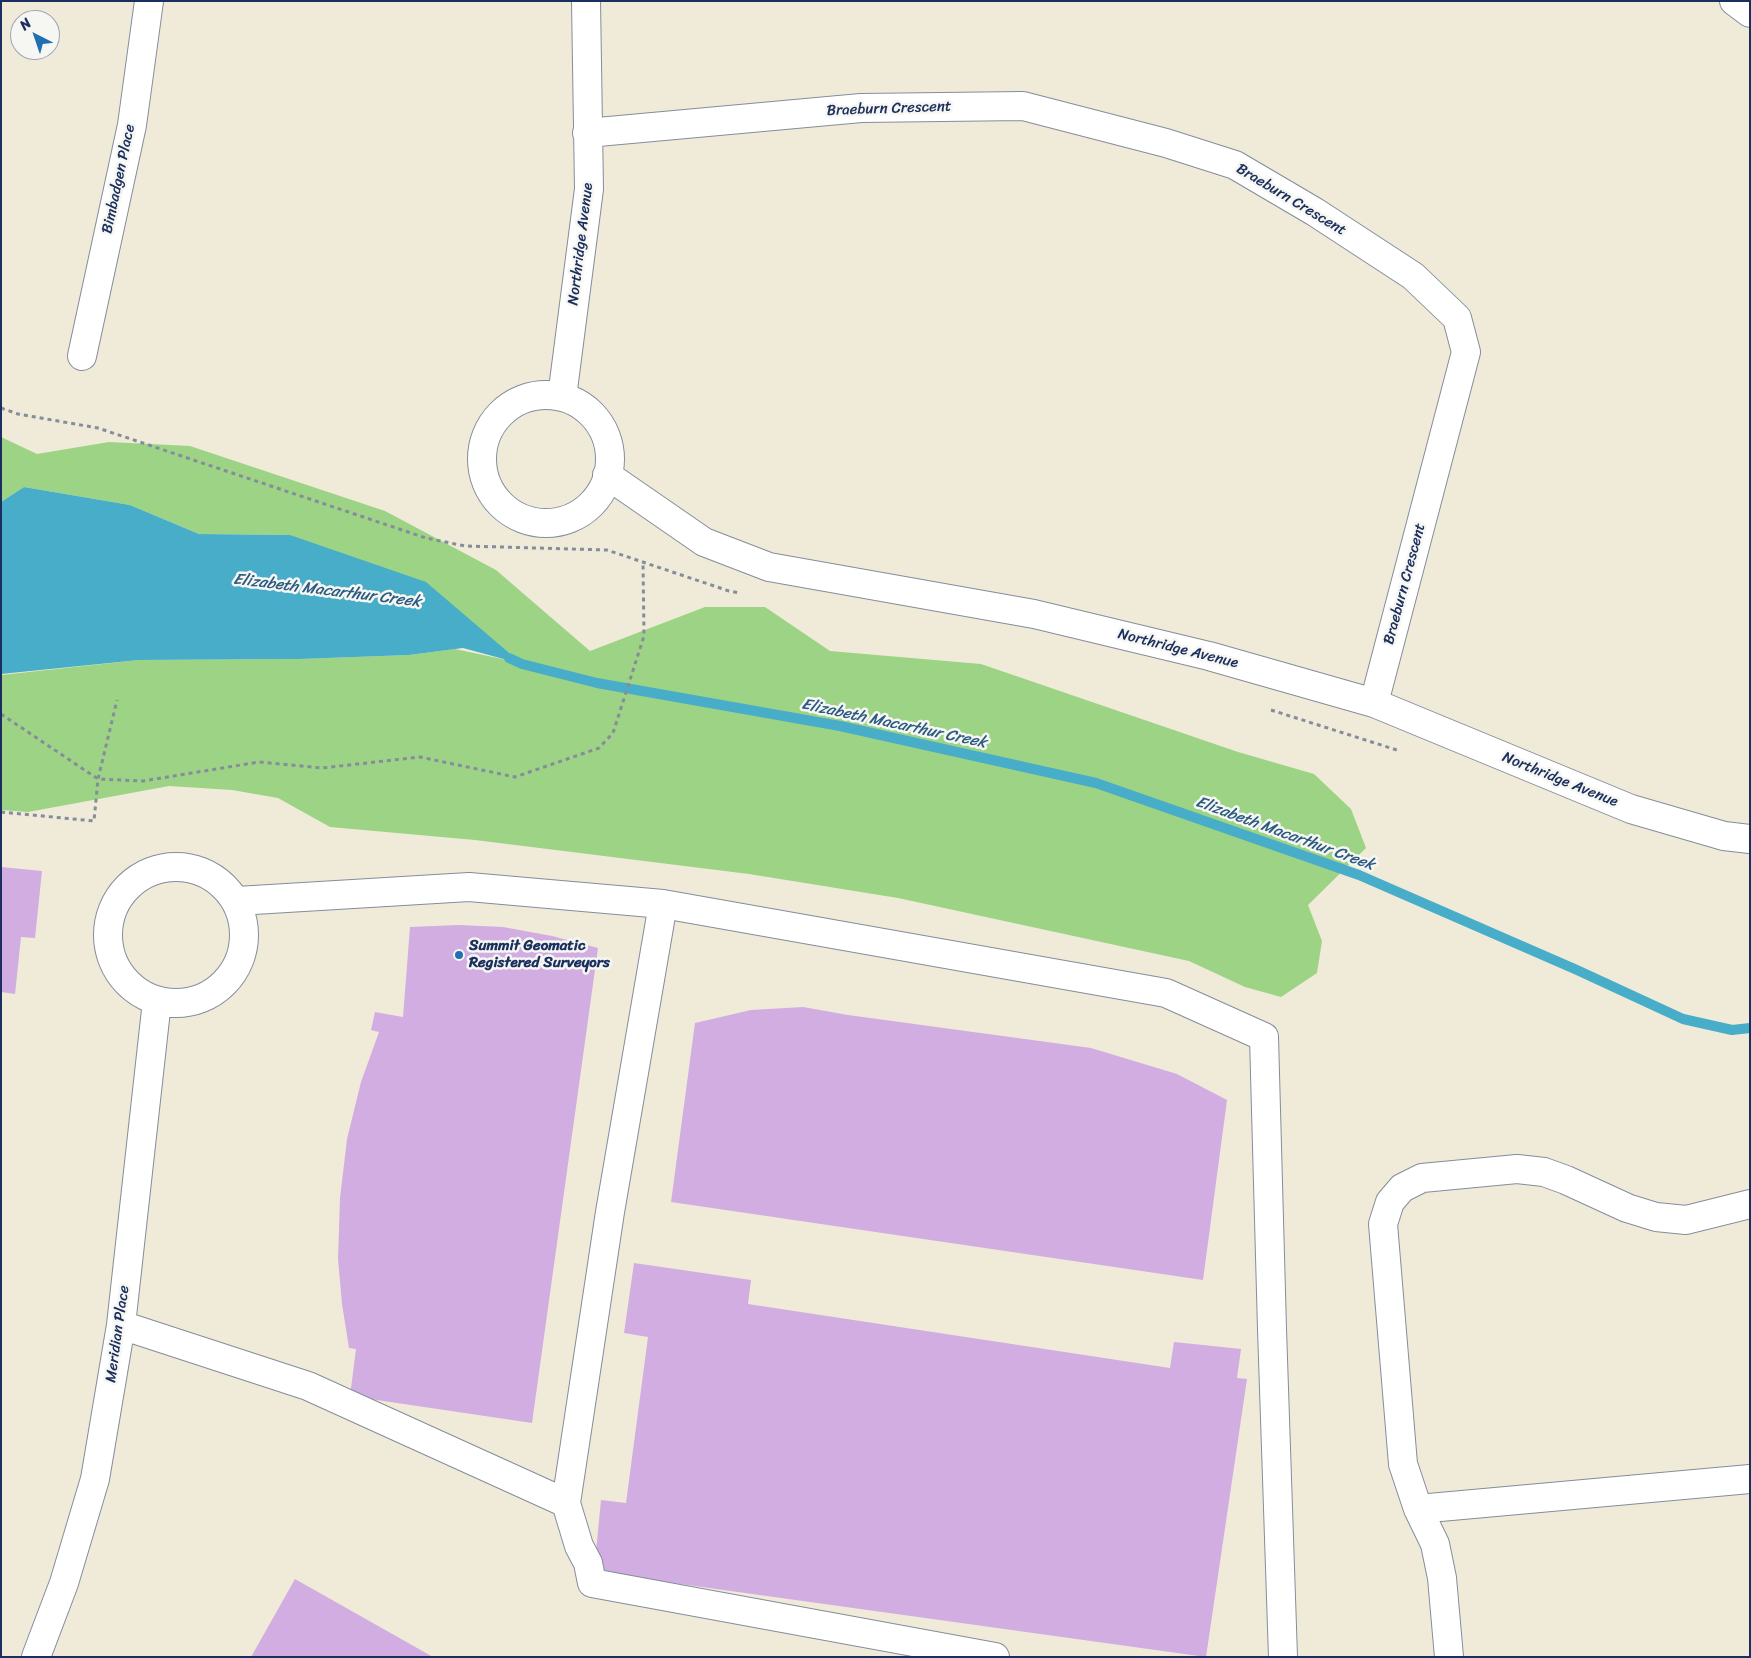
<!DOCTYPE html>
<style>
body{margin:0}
#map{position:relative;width:1751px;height:1658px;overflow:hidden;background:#efebd8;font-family:Sriracha,sans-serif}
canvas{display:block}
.frame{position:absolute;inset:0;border:2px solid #1b2f5e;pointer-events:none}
.north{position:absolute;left:10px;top:10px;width:50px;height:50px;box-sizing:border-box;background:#f6f6f2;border:1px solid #9ea6b7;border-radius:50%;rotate:319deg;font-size:14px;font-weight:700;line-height:20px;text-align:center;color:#1b2f5e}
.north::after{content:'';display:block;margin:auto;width:18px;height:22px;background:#1f6fb2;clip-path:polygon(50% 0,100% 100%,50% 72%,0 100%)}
</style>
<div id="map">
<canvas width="1751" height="1658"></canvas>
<div class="frame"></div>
<div class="north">N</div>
</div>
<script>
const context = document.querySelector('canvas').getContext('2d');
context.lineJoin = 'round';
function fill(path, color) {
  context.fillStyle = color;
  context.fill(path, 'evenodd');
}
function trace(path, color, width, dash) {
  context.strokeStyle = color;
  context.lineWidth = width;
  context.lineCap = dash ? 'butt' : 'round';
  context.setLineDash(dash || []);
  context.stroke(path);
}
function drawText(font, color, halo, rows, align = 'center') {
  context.font = font + ' Sriracha,sans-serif';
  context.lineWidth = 5;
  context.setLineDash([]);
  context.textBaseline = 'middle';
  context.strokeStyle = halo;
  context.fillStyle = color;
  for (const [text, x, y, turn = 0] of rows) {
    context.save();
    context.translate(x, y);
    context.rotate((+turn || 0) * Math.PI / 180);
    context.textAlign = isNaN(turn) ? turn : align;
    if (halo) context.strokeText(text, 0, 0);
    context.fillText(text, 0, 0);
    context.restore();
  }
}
const green = new Path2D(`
 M1 437 37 454 109 442 190 446 385 511 496 570 590 651 705 607H765L830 651 981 664 1238 752 1314 774 1351 809 1366 848 1308 905 1322 941 1317 973 1281 997 1245 987 1189 961 898 898 749 874 475 840 330 827 278 798 232 790 169 786 28 812 1 810V675L139 660 300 659 409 655 455 649 521 663 290 535 199 534 130 505 24 487 1 502Z`);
const water = new Path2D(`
 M24 487 130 505 199 534 290 535 426 582 522 664 463 648 409 655 300 659 139 660 1 674V502Z`);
const stream = new Path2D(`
 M509 658 522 664 597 683 840 726 1096 783 1359 875 1577 970 1683 1019 1732 1030 1750 1028`);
const building = new Path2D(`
 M1 867 42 871 35 938 21 937 15 994 1 992Z
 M459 925 503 927 552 936 598 948 532 1423 350 1396 356 1349 349 1348 342 1304 338 1259 340 1198 347 1139 361 1082 379 1032 371 1030 375 1012 403 1017 410 927Z
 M803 1007 848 1015 1091 1048 1177 1074 1227 1100 1203 1280 671 1202 695 1023 751 1010Z
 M634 1263 751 1280 748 1304 1170 1368 1174 1342 1241 1349 1237 1378 1247 1379 1206 1657 594 1572 601 1500 626 1503 648 1337 624 1333Z
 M295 1579 433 1657H251Z`);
const path = new Path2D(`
 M1 408 18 414 98 428 426 538 465 546 607 550 729 591 740 593
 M1271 710 1400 751
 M1 714 98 779 143 781 259 762 322 768 420 757 515 777 599 748 613 733 644 636 643 562
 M1 812 94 821 98 779 117 700`);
const minor = new Path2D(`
 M1734 1 1750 13
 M587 133 861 108 1023 106 1166 143 1235 165 1315 212 1413 276 1457 318 1466 352 1374 703
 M82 356 132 125 149 1
 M482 459a64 64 0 1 1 128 0a64 64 0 1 1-128 0Z
 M562 397 589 189 586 1
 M607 475 704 542 769 567 1034 614 1209 656 1374 703 1631 809 1724 836 1750 839
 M108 935a68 68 0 1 1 136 0a68 68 0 1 1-136 0Z
 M237 901 469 887 663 904 1166 993 1264 1037 1272 1329 1283 1657
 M121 1325 308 1386 566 1503 610 1212 663 904
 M566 1503 579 1546 588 1563 592 1583 995 1657
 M1418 1509 1750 1479
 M36 1657 64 1583 95 1479 121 1325 157 1001
 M1449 1657 1442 1578 1435 1544 1418 1509 1403 1464 1383 1224 1390 1202 1402 1188 1422 1178 1517 1169 1544 1172 1566 1180 1627 1208 1656 1217 1686 1220 1750 1204`);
const markers = [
 [459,955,5,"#1f6fb2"]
];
const streetNames = [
 ["Braeburn Crescent",889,109,-2],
 ["Bimbadgen Place",119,179,-78],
 ["Braeburn Crescent",1291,200,31],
 ["Northridge Avenue",581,244,-83],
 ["Braeburn Crescent",1405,584,-75],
 ["Northridge Avenue",1178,649,14],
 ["Northridge Avenue",1560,780,22],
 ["Meridian Place",118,1334,-82]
];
const poiNames = [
 ["Summit Geomatic",469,946],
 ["Registered Surveyors",469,963]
];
const waterNames = [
 ["Elizabeth Macarthur Creek",327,591,7],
 ["Elizabeth Macarthur Creek",894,724,12],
 ["Elizabeth Macarthur Creek",1285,834,20]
];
fill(green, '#9dd385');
fill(water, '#48adc8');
trace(stream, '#48adc8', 10);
fill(building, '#d1ade2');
trace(minor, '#858d9b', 30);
trace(path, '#858d9b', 3, [4, 4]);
trace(minor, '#fff', 28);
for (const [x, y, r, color] of markers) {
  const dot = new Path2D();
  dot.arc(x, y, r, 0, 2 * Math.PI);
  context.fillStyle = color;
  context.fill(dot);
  trace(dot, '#f6f6f2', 2);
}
drawText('15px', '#1b2f5e', '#f6f6f2', streetNames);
drawText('bold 15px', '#1b2f5e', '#f6f6f2', poiNames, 'left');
drawText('italic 16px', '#2b5b83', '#f6f6f2', waterNames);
</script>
